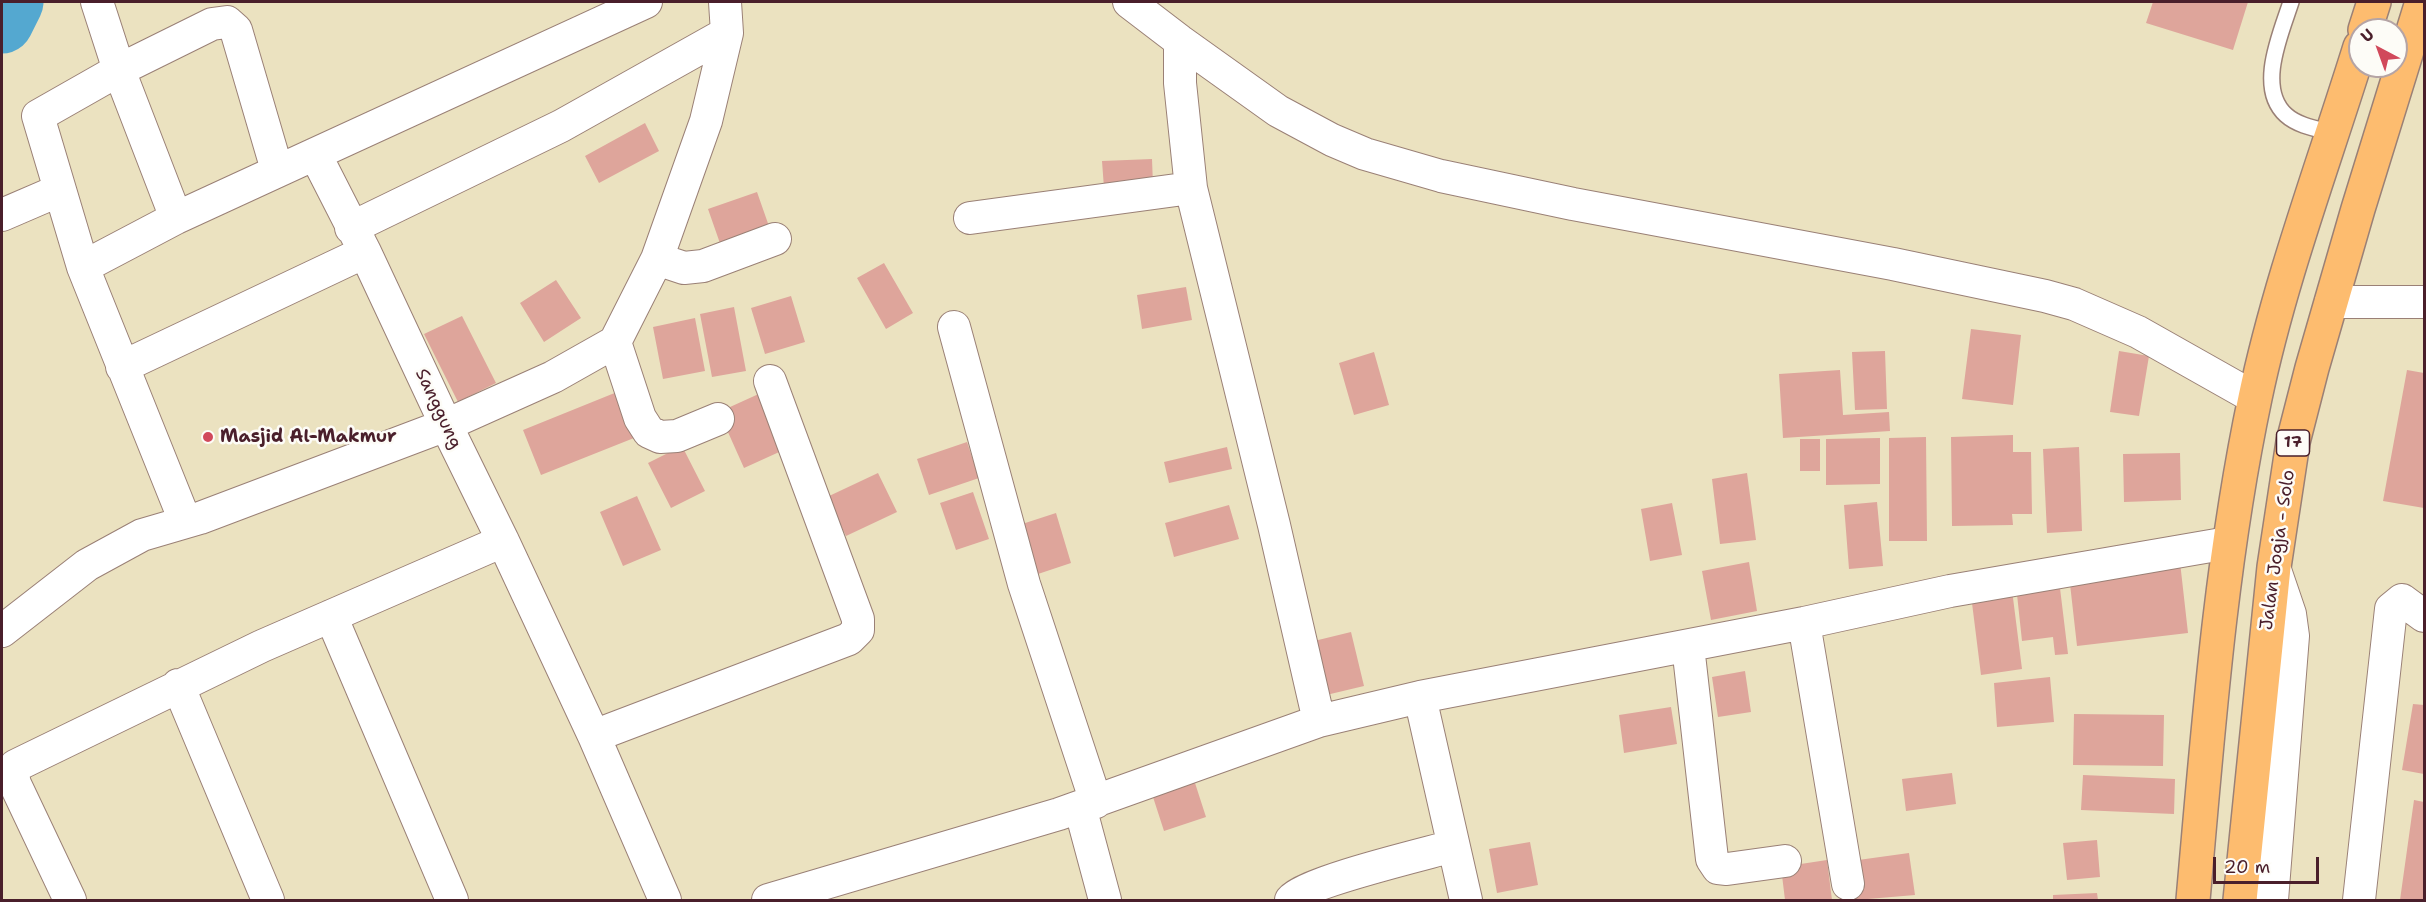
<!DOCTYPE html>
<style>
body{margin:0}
#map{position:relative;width:2426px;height:902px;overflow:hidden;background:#ebe2c0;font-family:"Shantell Sans",sans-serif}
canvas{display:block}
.frame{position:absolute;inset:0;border:3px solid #4a1f2b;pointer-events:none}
.north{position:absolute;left:2348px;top:18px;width:60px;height:60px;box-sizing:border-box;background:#fdfcf7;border:2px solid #b5a4a5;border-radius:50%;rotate:319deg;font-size:16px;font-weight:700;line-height:24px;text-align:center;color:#4a1f2b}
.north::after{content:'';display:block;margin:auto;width:21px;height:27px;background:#d1495b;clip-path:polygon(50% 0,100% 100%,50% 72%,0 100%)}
.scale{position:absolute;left:2213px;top:857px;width:106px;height:27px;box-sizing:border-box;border:3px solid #4a1f2b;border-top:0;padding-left:8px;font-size:18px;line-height:21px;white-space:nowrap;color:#4a1f2b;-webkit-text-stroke:4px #fdfcf7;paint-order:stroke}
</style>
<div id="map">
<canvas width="2426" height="902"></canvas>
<div class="frame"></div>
<div class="north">U</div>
<div class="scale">20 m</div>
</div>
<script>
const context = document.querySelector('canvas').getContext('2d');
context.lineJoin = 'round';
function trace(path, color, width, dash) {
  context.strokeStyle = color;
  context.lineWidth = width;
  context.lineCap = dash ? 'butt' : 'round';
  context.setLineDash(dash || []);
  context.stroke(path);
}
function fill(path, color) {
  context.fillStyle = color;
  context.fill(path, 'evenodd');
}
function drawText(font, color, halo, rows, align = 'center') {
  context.font = font + ' "Shantell Sans",sans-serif';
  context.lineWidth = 5;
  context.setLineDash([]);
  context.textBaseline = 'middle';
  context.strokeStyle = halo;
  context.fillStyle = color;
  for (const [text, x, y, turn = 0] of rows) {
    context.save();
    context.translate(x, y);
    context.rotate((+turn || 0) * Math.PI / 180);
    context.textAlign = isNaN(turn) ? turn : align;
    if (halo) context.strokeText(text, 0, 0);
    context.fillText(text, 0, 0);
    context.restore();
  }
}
const river = new Path2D(`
 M2 22 12 2`);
const building = new Path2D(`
 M2153 2H2248L2233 50 2146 23Z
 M645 123 659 151 599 183 585 156Z
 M1152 159 1153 185 1104 188 1102 161Z
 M757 192 771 232 722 249 708 209Z
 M884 263 913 313 886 329 857 278Z
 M556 280 581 318 544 342 520 303Z
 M1186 287 1192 320 1142 329 1137 295Z
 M791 296 805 342 765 354 751 308Z
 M734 307 746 371 712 377 700 314Z
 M462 316 496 383 458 402 424 334Z
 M695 318 705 371 663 379 653 327Z
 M1971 329 2021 335 2013 405 1962 399Z
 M1885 351 1887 409 1855 410 1852 352Z
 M2119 351 2149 356 2139 416 2110 412Z
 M1374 352 1389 405 1354 415 1339 363Z
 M1840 370 1843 415 1889 412 1890 431 1783 438 1779 374Z
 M2407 370 2424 373V508L2383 501Z
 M622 390 639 436 541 475 523 430Z
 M763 392 788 448 744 468 719 412Z
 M2013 435V452H2031L2032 514H2012L2013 525 1952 526 1951 437Z
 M1926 437 1927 541H1889V438Z
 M1880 438V484L1826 485V439Z
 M1800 439H1820V471H1800Z
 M967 442 979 478 929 495 917 459Z
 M682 446 705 491 671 508 648 463Z
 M1227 447 1232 469 1169 483 1164 462Z
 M2079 447 2082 531 2047 533 2043 449Z
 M2180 453 2181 500 2124 502 2123 454Z
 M878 473 897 512 846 536 827 497Z
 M1747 473 1756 540 1720 544 1712 479Z
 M973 492 989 539 956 550 940 503Z
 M637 496 661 550 623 566 600 512Z
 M1877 502 1883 566 1849 569 1844 505Z
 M1672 503 1682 555 1650 561 1641 509Z
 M1229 505 1239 539 1174 557 1165 523Z
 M1056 513 1071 563 1032 576 1016 526Z
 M1749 562 1757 611 1711 620 1702 571Z
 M2180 562 2188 633 2077 646 2069 575Z
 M2059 580 2068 654 2055 655 2053 637 2022 641 2016 585Z
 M2012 590 2022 669 1981 675 1971 595Z
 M1351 632 1364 686 1322 696 1310 642Z
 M1745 671 1751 712 1718 717 1712 677Z
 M2050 677 2054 722 1997 727 1994 683Z
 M2413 704 2424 705V774L2402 770Z
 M1671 707 1677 744 1624 753 1619 715Z
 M2074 714 2164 715 2163 766 2073 765Z
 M1952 773 1956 804 1906 811 1902 779Z
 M2083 775 2175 779 2174 814 2081 810Z
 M1195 783 1206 817 1164 831 1153 797Z
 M2414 800 2424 802V900H2400Z
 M2097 840 2100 877 2067 880 2063 843Z
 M1530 842 1538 885 1497 893 1489 849Z
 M1909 853 1915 895 1856 900 1851 861Z
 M1827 860 1832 900H1785L1781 867Z
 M2097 893 2098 900H2053V895Z`);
const service = new Path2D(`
 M2291 2C2281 33 2256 88 2286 115 2298 126 2318 129 2333 133`);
const minor = new Path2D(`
 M97 2 119 70 176 218
 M1129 2 1180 41 1278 111 1332 140 1365 154 1441 176 1573 204 1893 264 2045 296 2074 304 2138 332 2255 398
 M1180 41V83L1191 188 1274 525 1319 721
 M315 154 646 2
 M2 215 60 190
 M970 218 1191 188
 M351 228 561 126 727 33
 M657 259 684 268 703 266 775 239
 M83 267 176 218 315 154 365 252 446 425 503 541 594 736 665 900
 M2331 302H2424
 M954 327 1024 584 1096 802
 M615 342 640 418 649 432 660 437 677 436 718 419
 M122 367 365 252
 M185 521 83 267 38 116 119 70 212 24 227 22 236 30 277 170
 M331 616 452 900
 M1804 623 1848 884
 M2 631 87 565 142 535 200 518 446 425 553 377 615 342 657 259 706 121 727 33 725 2
 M1688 646 1712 859 1718 868 1727 869 1785 861
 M178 685 268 900
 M1420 697 1466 900
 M594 736 849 639 858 630V619L770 381
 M1080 807 1105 900
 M70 900 15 784 12 771 15 766 262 646 503 541
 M768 900 1059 814 1319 721 1420 697 1804 623 1950 591 2228 543
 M1291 900C1305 882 1425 854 1453 846
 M2272 900 2293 636 2290 614 2274 567
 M2359 900 2391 609 2402 600 2424 616`);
const trunk = new Path2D(`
 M2365 30 2374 2
 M2193 900C2208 732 2220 564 2255 398 2280 279 2324 163 2360 47
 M2240 900 2274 567 2293 442 2312 368 2358 209 2422 2`);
const markers = [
 [208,437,6,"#d1495b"]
];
const shields = [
 [2293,443,33]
];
const shieldNames = [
 ["17",2293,443]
];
const streetNames = [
 ["Sanggung",438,409,65],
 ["Jalan Jogja - Solo",2278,550,-82]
];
const poiNames = [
 ["Masjid Al-Makmur",220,437]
];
trace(river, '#54a8d0', 63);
fill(building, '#dea59b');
trace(service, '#9a8076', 18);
trace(minor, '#9a8076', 34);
trace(trunk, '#9a8076', 36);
trace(service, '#fff', 15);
trace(minor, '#fff', 32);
trace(trunk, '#fdbc6f', 33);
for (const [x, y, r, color] of markers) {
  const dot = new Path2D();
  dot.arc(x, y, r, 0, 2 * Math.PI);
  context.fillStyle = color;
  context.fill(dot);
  trace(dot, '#fdfcf7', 2);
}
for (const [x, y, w] of shields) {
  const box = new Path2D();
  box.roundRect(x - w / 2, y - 13, w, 26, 4.5);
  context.fillStyle = '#fdfcf7';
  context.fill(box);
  trace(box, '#4a1f2b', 1.5);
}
drawText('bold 16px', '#4a1f2b', null, shieldNames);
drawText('18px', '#4a1f2b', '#fdfcf7', streetNames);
drawText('bold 18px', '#4a1f2b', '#fdfcf7', poiNames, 'left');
</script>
